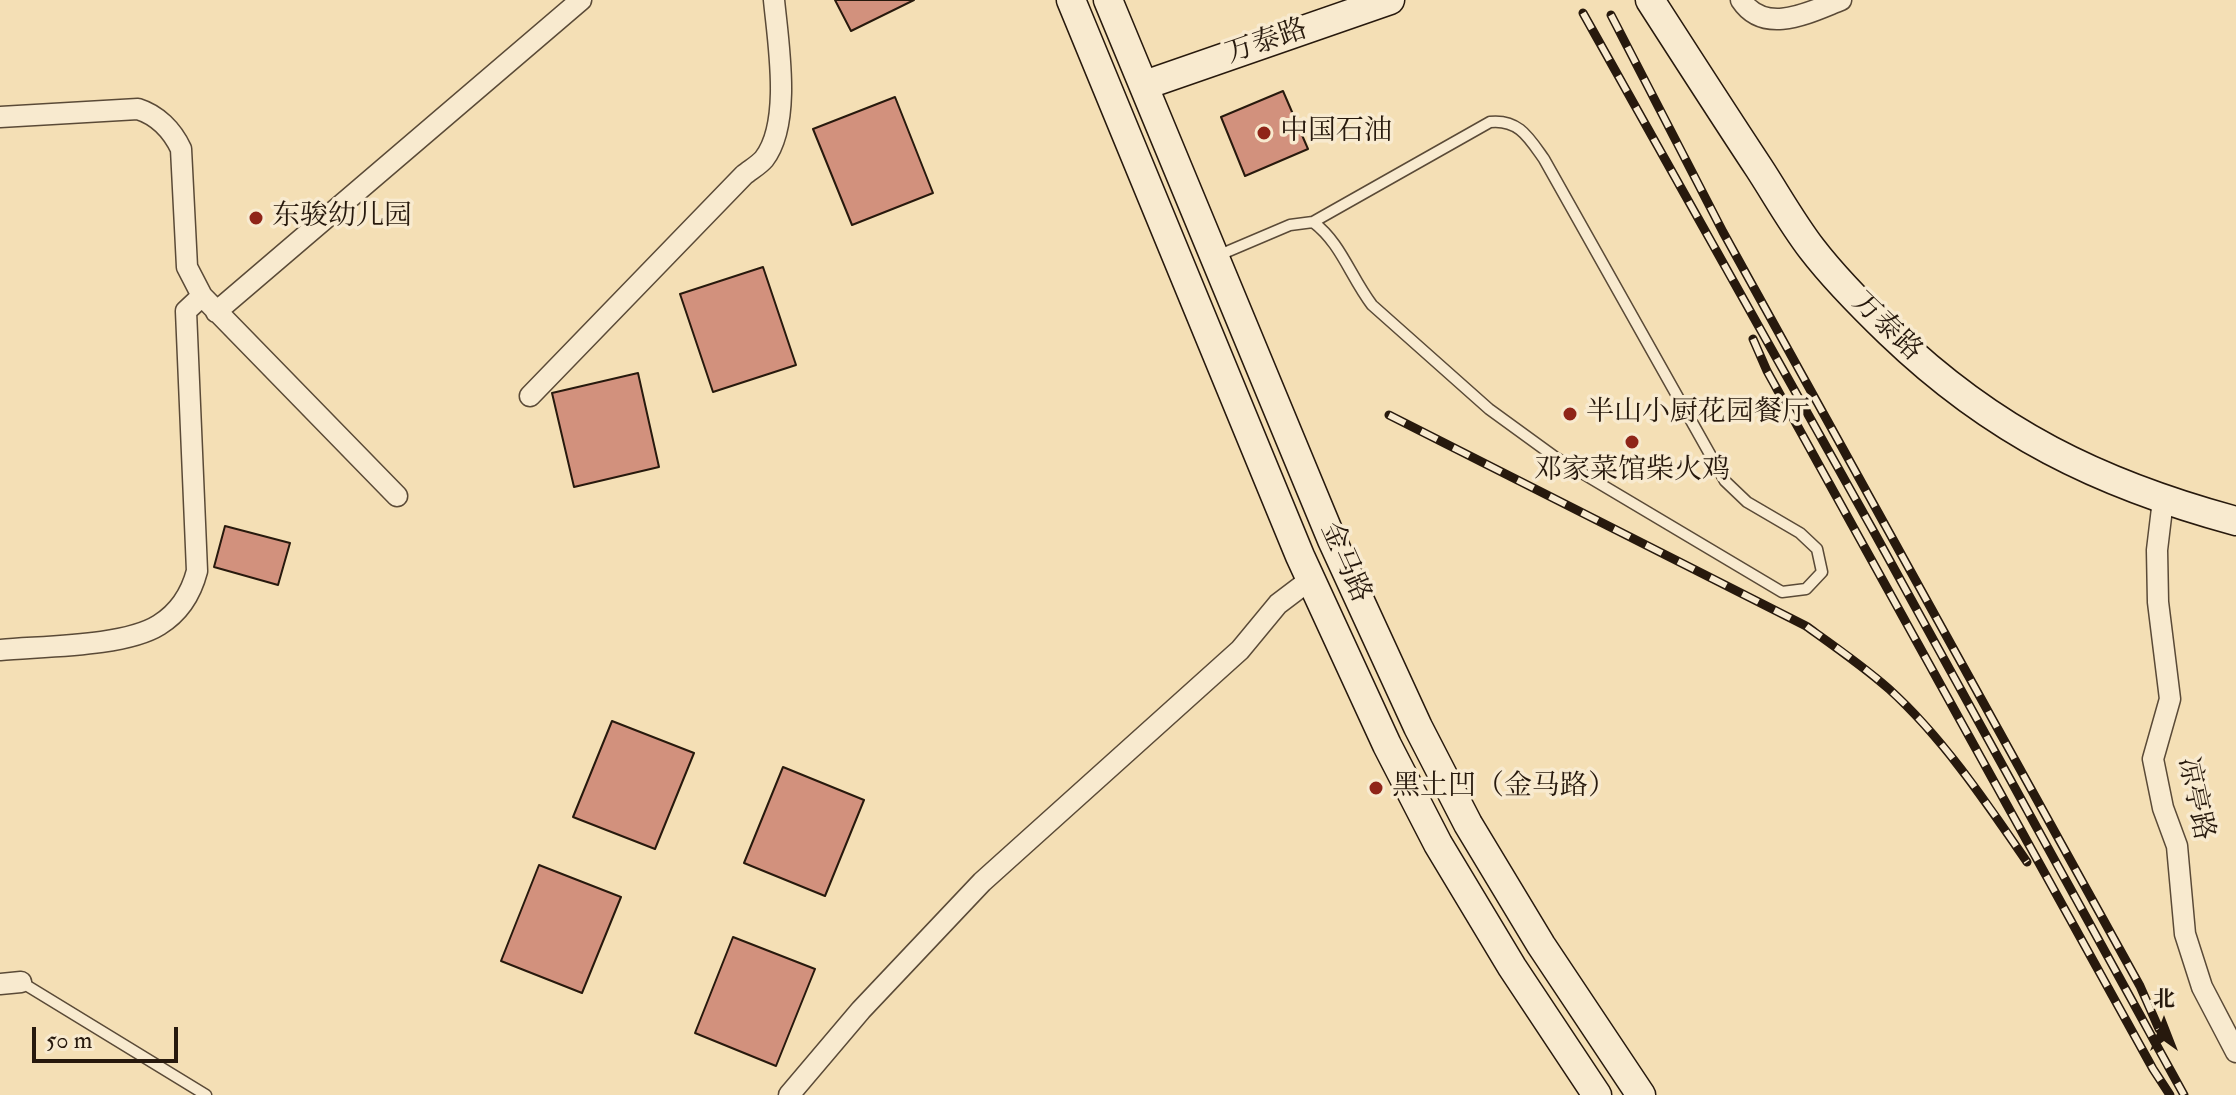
<!DOCTYPE html>
<meta charset="utf-8">
<style>
body{margin:0}
#map{position:relative;width:2236px;height:1095px;overflow:hidden;background:#f4dfb5;font-family:"IM FELL Double Pica","Noto Serif SC",serif}
canvas{display:block}
.north{position:absolute;left:2124px;top:983px;width:80px;height:80px;-webkit-text-stroke:6px #f8eacf;paint-order:stroke;rotate:0deg;font-size:22px;font-weight:700;line-height:32px;text-align:center;color:#27190d}
.north::after{content:'';display:block;margin:auto;width:28px;height:36px;background:#27190d;clip-path:polygon(50% 0,100% 100%,50% 72%,0 100%)}
.scale{position:absolute;left:32px;top:1027px;width:146px;height:36px;box-sizing:border-box;border:4px solid #27190d;border-top:0;padding-left:10px;font-size:24px;line-height:28px;white-space:nowrap;color:#27190d;-webkit-text-stroke:6px #f8eacf;paint-order:stroke}
</style>
<div id="map">
<canvas width="2236" height="1095"></canvas>
<div class="north">北</div>
<div class="scale">50 m</div>
</div>
<script>
const context = document.querySelector('canvas').getContext('2d');
context.lineJoin = 'round';
function fill(path, color) {
  context.fillStyle = color;
  context.fill(path, 'evenodd');
}
function trace(path, color, width, dash) {
  context.strokeStyle = color;
  context.lineWidth = width;
  context.lineCap = dash ? 'butt' : 'round';
  context.setLineDash(dash || []);
  context.stroke(path);
}
function drawText(font, color, halo, rows, align = 'center') {
  context.font = font + ' "IM FELL Double Pica","Noto Serif SC",serif';
  context.lineWidth = 7;
  context.setLineDash([]);
  context.textBaseline = 'middle';
  context.strokeStyle = halo;
  context.fillStyle = color;
  for (const [text, x, y, turn = 0] of rows) {
    context.save();
    context.translate(x, y);
    context.rotate((+turn || 0) * Math.PI / 180);
    context.textAlign = isNaN(turn) ? turn : align;
    if (halo) context.strokeText(text, 0, 0);
    context.fillText(text, 0, 0);
    context.restore();
  }
}
const building = new Path2D(`
 M835 0H914L851 31Z
 M1283 91 1308 149 1245 176 1221 117Z
 M895 97 933 193 852 225 813 129Z
 M763 267 796 365 713 392 680 294Z
 M638 373 659 467 574 487 552 393Z
 M225 526 290 543 278 585 214 567Z
 M612 721 694 753 655 849 573 817Z
 M783 767 864 800 825 896 744 863Z
 M539 865 621 897 582 993 501 961Z
 M733 937 815 969 776 1066 695 1033Z`);
const lane = new Path2D(`
 M1217 256 1290 225 1313 222C1341 243 1350 276 1372 305L1489 409 1555 457 1782 592 1806 589 1822 572 1817 549 1800 533 1747 502 1725 481 1544 159C1529 138 1519 119 1490 122L1313 222
 M21 982 206 1095`);
const street = new Path2D(`
 M1741 0C1765 36 1810 12 1841 0
 M0 117 138 109C157 115 172 130 181 149L187 267 202 296 397 496
 M216 312 581 0
 M530 396 744 175C750 170 759 165 764 159 792 123 778 42 774 0
 M2163 500 2157 550 2158 602 2170 699 2153 759 2163 808 2177 846 2185 934 2202 987 2236 1052
 M0 650C42 646 124 647 159 625 180 612 191 594 197 571L186 311 202 296
 M0 984 21 982
 M789 1095 861 1010 982 882 1240 650 1278 604 1311 579`);
const secondary = new Path2D(`
 M1071 0 1300 556 1387 745 1438 844 1512 967 1597 1095
 M1108 0 1332 540 1418 727 1468 824 1541 945 1641 1095
 M1650 0C1686 56 1722 112 1759 168 1776 194 1792 223 1812 249 1835 279 1862 306 1890 333 1993 432 2099 484 2236 521
 M1145 85 1390 0`);
const rail = new Path2D(`
 M1583 13 1874 532 2184 1095
 M1611 15 1723 232 2140 986 2159 1029
 M1753 339 1767 371 2153 1069 2170 1095
 M1389 415 1806 626C1834 646 1863 666 1889 689 1943 738 1986 802 2027 862`);
const markers = [
 [1264,133,8,"#8f2418"],
 [256,218,8,"#8f2418"],
 [1570,414,8,"#8f2418"],
 [1632,442,8,"#8f2418"],
 [1376,788,8,"#8f2418"]
];
const streetNames = [
 ["万泰路",1267,43,-19],
 ["万泰路",1886,328,44],
 ["金马路",1344,563,66],
 ["凉亭路",2194,799,78]
];
const poiNames = [
 ["中国石油",1280,133],
 ["东骏幼儿园",272,218],
 ["半山小厨花园餐厅",1586,414],
 ["邓家菜馆柴火鸡",1632,472,"center"],
 ["黑土凹（金马路）",1392,788]
];
fill(building, '#d2917d');
trace(building, '#27190d', 2);
trace(lane, '#5a4a37', 13);
trace(street, '#5a4a37', 23);
trace(secondary, '#27190d', 31);
trace(lane, '#f8eacf', 10);
trace(street, '#f8eacf', 20);
trace(secondary, '#f8eacf', 28);
trace(rail, '#27190d', 9);
trace(rail, '#f8eacf', 6, [18]);
for (const [x, y, r, color] of markers) {
  const dot = new Path2D();
  dot.arc(x, y, r, 0, 2 * Math.PI);
  context.fillStyle = color;
  context.fill(dot);
  trace(dot, '#f8eacf', 3);
}
drawText('28px', '#27190d', '#f8eacf', streetNames);
drawText('28px', '#27190d', '#f8eacf', poiNames, 'left');
</script>
